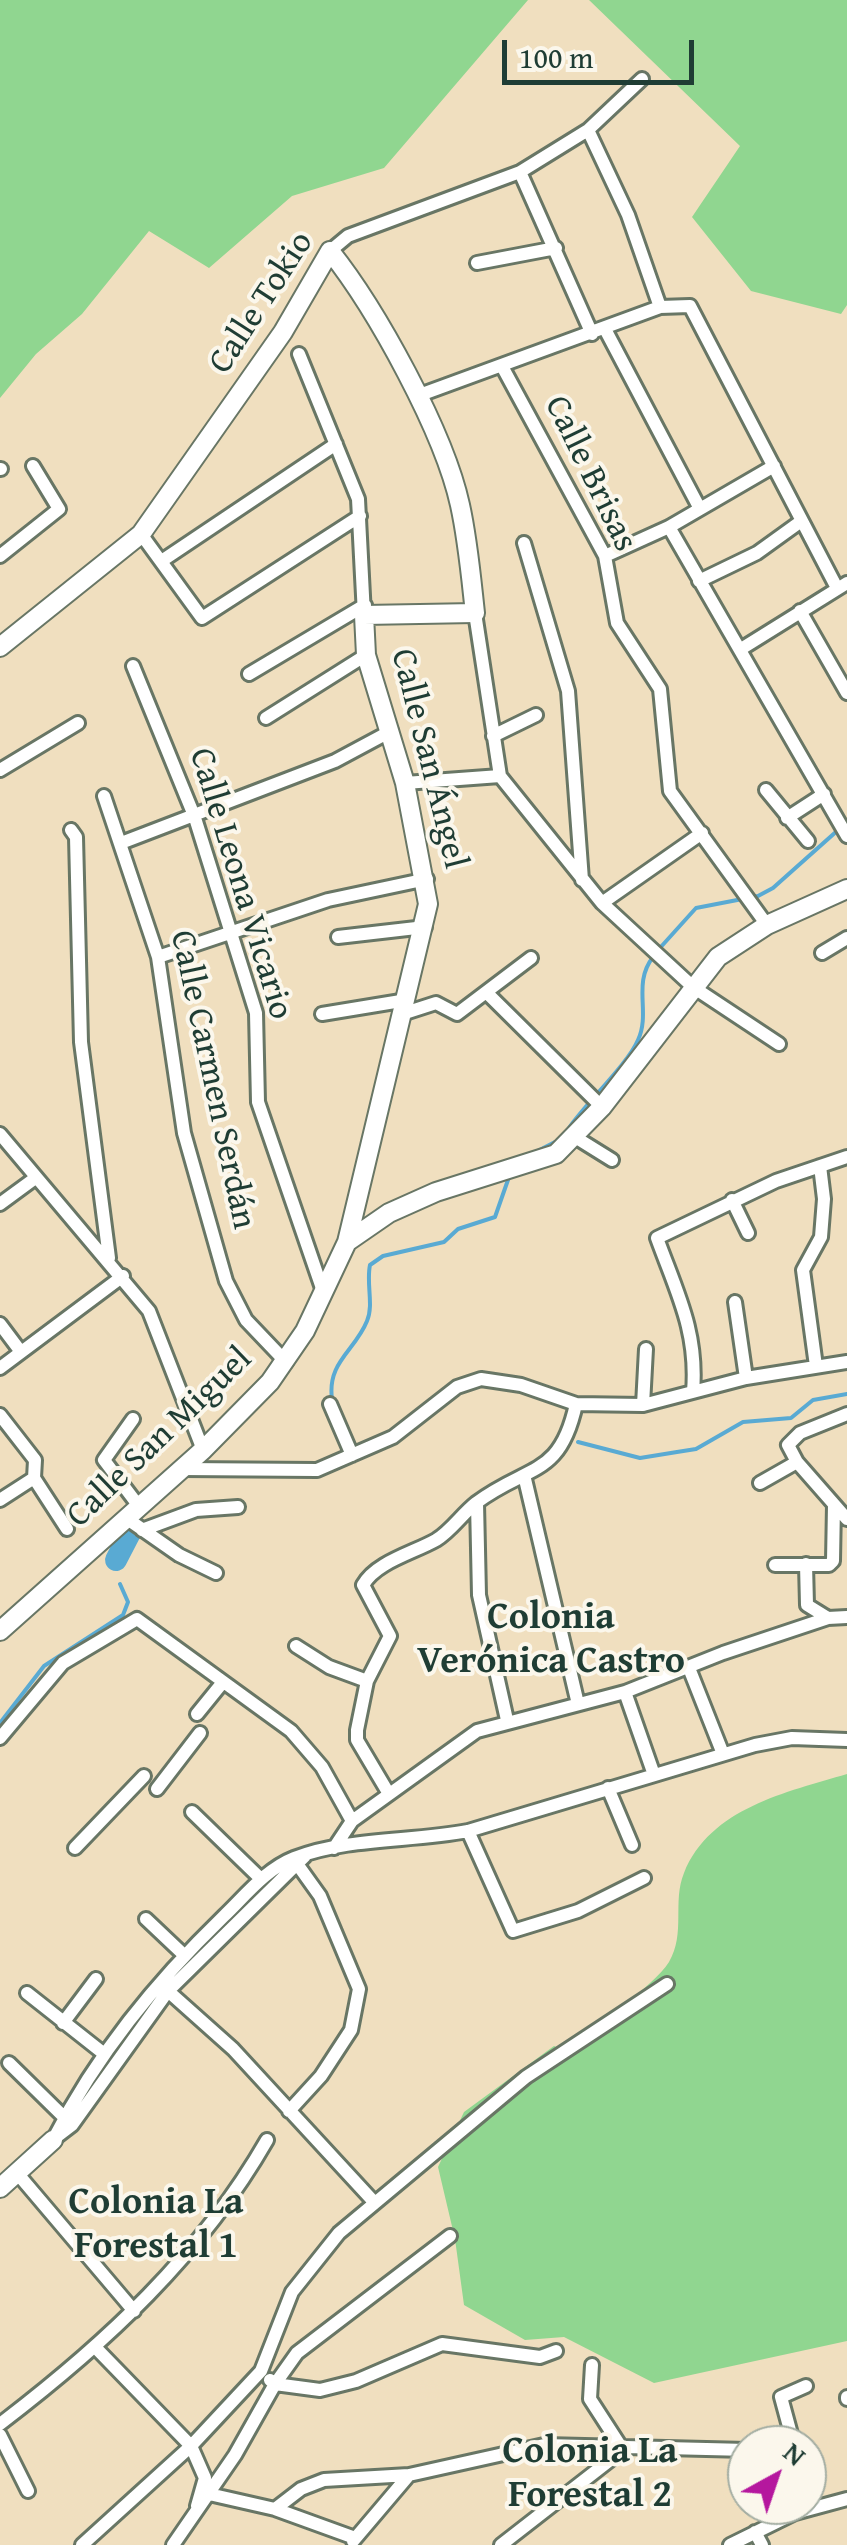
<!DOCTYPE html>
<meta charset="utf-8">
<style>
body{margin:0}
#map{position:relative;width:847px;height:2545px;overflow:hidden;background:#f0dfbf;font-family:"Gentium Book Plus",serif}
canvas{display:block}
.north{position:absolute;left:727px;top:2425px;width:100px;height:100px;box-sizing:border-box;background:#fbf7ec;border:2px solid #a3ada2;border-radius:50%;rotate:40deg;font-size:28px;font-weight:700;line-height:40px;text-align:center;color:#1f3d34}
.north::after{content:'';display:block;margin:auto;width:35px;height:45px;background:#b5179e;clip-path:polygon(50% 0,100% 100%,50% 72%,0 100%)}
.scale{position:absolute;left:502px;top:40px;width:192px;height:45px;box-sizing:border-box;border:5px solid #1f3d34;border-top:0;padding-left:12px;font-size:30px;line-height:35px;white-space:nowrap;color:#1f3d34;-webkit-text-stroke:8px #fbf7ec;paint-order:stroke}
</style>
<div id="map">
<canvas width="847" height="2545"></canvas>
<div class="north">N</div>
<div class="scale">100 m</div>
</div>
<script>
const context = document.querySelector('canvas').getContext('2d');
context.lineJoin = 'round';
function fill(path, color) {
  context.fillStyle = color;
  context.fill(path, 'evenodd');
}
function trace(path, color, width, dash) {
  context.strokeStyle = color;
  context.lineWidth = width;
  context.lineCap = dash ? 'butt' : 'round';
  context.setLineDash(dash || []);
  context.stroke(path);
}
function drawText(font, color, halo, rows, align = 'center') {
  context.font = font + ' "Gentium Book Plus",serif';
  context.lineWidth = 8;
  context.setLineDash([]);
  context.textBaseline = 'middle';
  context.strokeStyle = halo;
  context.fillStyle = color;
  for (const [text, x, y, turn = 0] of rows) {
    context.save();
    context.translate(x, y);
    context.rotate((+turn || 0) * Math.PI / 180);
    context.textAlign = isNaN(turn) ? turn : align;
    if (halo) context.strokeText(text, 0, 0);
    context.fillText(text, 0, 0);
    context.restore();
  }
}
const green = new Path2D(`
 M0 0H528L384 168 292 196 209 268 149 231 82 314 36 354 0 398Z
 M589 0H847V305L841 314 751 291 692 217 740 146Z
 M847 1774V2341L654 2383 564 2337 525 2340 464 2305 455 2239 438 2167 464 2112 554 2046 565 2051C590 2030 653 1987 669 1962 686 1933 672 1902 684 1873 710 1808 787 1792 847 1774Z`);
const stream = new Path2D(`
 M659 949 696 908 758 896 773 888 847 822
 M569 1128C586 1103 628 1064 638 1040 651 1012 632 984 653 957
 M524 1158 555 1142
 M332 1399C327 1362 355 1351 367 1321 374 1305 366 1283 370 1265L383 1256 444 1242 458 1229 495 1217 509 1177
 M578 1442 640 1458 677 1452 696 1449 743 1422 791 1418 813 1400 847 1394
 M0 1723 44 1666 123 1615 128 1602 120 1584`);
const river = new Path2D(`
 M116 1560 130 1533`);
const street = new Path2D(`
 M588 130 628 215 660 307
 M520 172 592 334
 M330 251 348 236 520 172 588 130 642 79
 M477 263 556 248
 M605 329 699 507
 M299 354 358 499 364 615
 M503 368 605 556 617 623 660 689 670 791 767 925
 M417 396 660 307 690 306 837 588
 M0 469H1
 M669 527 847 836
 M141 534 202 618 360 516
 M524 543 568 691 582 880
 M0 556 59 509 33 466
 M605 556 669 527 774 466
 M163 560 336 444
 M699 581 757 553 800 522
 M800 611 847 693
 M475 613 500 776 602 903 693 987 779 1044
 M741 649 847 583
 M133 666 195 818 256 1013 258 1102 324 1294
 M249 674 365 605
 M266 718 366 655
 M493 736 536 715
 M0 770 78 723
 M405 783 500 776
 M766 790 808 841
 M104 796 158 957 184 1133 226 1281 246 1320 286 1362
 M787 818 824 794
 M71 830 76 837 81 1042 109 1258
 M121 843 335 761 391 731
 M602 903 702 833
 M338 937 425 927
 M822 953 847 938
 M158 957 328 900 427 879
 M487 993 602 1107
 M405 1013 436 1003 457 1014 531 958
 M322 1014 407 1000
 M0 1134 149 1311 203 1450
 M575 1137 612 1160
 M732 1200 748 1233
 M0 1204 34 1179
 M735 1302 746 1378
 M0 1324 21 1352
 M816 1366 803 1270 821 1237 824 1199 820 1166
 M0 1368 123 1276
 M693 1392C698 1332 677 1293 657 1238L776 1181 847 1157
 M330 1404 352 1455
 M643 1405 646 1349
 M847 1414 800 1433 788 1445 797 1462 847 1519
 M0 1415 35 1460 34 1478 67 1529
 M133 1419 104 1460 138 1505
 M182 1469 317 1470 393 1437 457 1387 481 1379 521 1385 576 1404 643 1405 746 1378 847 1362
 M524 1475 578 1704
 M760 1483 797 1462
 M0 1500 34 1478
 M477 1503 479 1595 507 1720
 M126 1518 179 1555 216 1573
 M142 1530 196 1510 238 1507
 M806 1564 807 1605 828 1618
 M775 1565H829L833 1561 834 1505
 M296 1646 329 1667 367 1681
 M689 1668 723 1754
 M625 1692 653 1772
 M197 1714 223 1682
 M0 1738 63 1663 137 1619 291 1731 322 1767 352 1821
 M608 1788 632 1845
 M157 1789 200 1733
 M389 1794 357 1740V1730L367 1681 390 1636 363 1585C376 1562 413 1553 436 1540 451 1531 462 1514 476 1503 528 1464 560 1478 576 1404
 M192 1812 261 1879
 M468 1831 513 1931 578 1911 644 1878
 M75 1848 144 1776
 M334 1848 352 1821 477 1731 625 1692 723 1653 828 1618 847 1617
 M146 1919 184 1955
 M168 1991 233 2049 374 2202
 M27 1993 103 2053
 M63 2023 96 1979
 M9 2063 68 2121
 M289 2111 321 2076 351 2030 359 1989 320 1896 295 1861
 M55 2138 72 2125 168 1991 305 1856
 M53 2140C97 2054 155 1983 224 1916 245 1896 266 1869 294 1858 350 1837 410 1842 468 1831L755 1745 792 1738 847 1740
 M17 2173 134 2311
 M450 2236 297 2353 275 2384 320 2390 356 2381 442 2344 540 2357 556 2351
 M95 2347 191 2446 205 2478 197 2506
 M592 2365 590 2399 623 2450
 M847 2397V2399
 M0 2424C105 2344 201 2255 267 2140
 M0 2435 28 2491
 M794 2445 781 2397 806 2386
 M209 2494 275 2509 355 2538
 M275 2509 301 2489 324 2480 409 2475 544 2445 747 2450
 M755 2532 762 2545
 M353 2541 409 2475
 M82 2545 191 2446 261 2371 292 2292 339 2233 526 2077 667 1984
 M173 2545 235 2455 275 2384 270 2380
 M501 2545 623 2450
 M730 2545 795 2513 847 2499`);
const secondary = new Path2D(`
 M0 647 141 534 283 332 330 251C377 310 444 432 460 505 468 541 471 577 475 613L364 615 366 655 405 783 428 904 347 1242 305 1331 270 1382 203 1450 0 1631
 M347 1242 389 1213 436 1192 556 1154 602 1107 718 957 767 925 847 889
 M0 2188 53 2140`);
const streetNames = [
 ["Calle Tokio",262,303,-57],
 ["Calle Brisas",590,474,64],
 ["Calle San Ángel",428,759,76],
 ["Calle Leona Vicario",240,884,73],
 ["Calle Carmen Serdán",212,1080,78],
 ["Calle San Miguel",160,1438,-44]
];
const neighbourhoodNames = [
 ["Colonia",551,1618],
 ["Verónica Castro",551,1662],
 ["Colonia La",156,2203],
 ["Forestal 1",156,2247],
 ["Colonia La",590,2452],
 ["Forestal 2",590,2496]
];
fill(green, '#90d690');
trace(stream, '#59aad3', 4);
trace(river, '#59aad3', 22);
trace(street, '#687665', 18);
trace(secondary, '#687665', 22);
trace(street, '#fff', 12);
trace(secondary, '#fff', 18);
drawText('35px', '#1f3d34', '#fbf7ec', streetNames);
drawText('bold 38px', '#1f3d34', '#fbf7ec', neighbourhoodNames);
</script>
